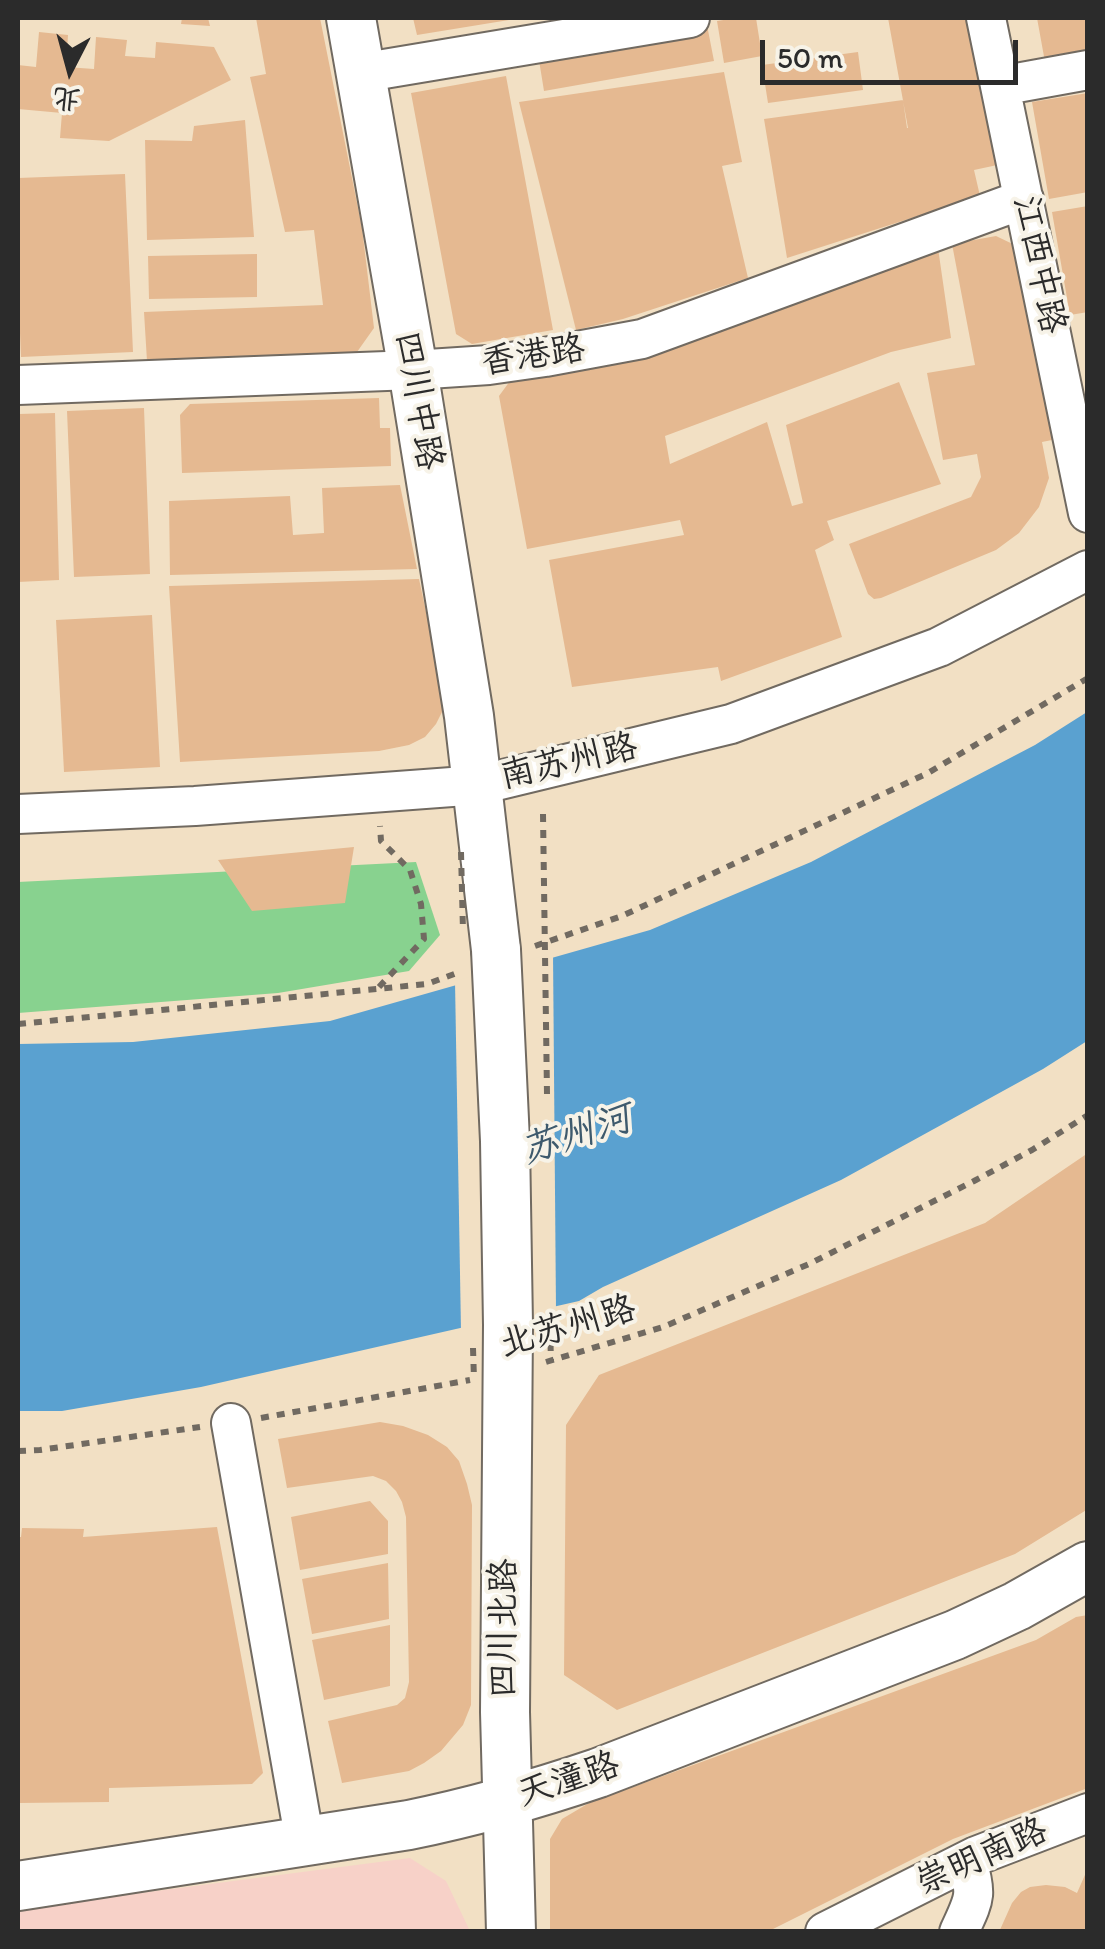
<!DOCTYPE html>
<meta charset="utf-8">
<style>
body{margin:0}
#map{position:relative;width:1105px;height:1949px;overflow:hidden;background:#f2e0c4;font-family:Itim,"LXGW WenKai TC",sans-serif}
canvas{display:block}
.frame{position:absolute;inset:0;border:20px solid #2b2b2b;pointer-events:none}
.north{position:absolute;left:20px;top:20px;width:100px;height:100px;-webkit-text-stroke:8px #f7f3e8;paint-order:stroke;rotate:186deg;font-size:28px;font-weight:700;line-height:40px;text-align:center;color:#2b2b2b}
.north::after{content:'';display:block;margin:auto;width:35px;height:45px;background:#2b2b2b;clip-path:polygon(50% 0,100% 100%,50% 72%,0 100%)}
.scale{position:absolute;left:760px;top:40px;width:258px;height:45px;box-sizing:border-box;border:5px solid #2b2b2b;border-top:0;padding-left:12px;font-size:30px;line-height:35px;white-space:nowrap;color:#2b2b2b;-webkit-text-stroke:8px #f7f3e8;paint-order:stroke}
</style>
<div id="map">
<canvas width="1105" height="1949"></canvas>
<div class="frame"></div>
<div class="north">北</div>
<div class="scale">50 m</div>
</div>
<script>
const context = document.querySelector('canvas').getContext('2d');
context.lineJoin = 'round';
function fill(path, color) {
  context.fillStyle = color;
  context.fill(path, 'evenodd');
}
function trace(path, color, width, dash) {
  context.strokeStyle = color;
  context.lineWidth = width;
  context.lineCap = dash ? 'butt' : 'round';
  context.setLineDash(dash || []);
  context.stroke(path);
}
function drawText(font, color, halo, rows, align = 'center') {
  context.font = font + ' Itim,"LXGW WenKai TC",sans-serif';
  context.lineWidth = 8;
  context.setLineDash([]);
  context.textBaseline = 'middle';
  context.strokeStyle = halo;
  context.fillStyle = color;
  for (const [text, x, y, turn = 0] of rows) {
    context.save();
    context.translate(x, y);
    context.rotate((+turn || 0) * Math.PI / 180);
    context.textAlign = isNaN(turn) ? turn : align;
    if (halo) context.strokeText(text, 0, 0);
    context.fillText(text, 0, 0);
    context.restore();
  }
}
const built = new Path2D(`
 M410 1858 446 1881 470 1931 18 1932V1909Z`);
const green = new Path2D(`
 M416 862 440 935 409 971 278 993 18 1013V882Z`);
const water = new Path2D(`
 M1087 712V1041L1043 1069 841 1180 603 1287 579 1301 201 1387 62 1411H18V1044L133 1042 330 1021 650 930 811 862 1035 745Z`);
const pier = new Path2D(`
 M553 953 556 1311 461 1332 455 981Z`);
const building = new Path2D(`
 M182 18H208L210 26 181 24Z
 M256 18H320L362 228 374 328 357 352 147 361 144 312 323 305 314 230 285 232 250 77 266 74Z
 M413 18H509V20L417 35Z
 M736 18H756L762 56 724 63 717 21Z
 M888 18H971L1002 164 974 170 980 196 787 258 764 119 903 100 907 128H908Z
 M1037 18H1088V55L1045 62Z
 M707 25 714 61 544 91 538 54Z
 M39 32 68 35 66 67 94 69 96 37 127 40 125 56 155 58 156 42 214 47 231 80 109 141 60 138 62 113 18 109V65L36 67Z
 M858 52 863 90 768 103 762 65Z
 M724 72 742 162 722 166 748 278 623 319 576 330 519 102Z
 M506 76 553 330 472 344 456 334 411 93Z
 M1088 93V192L1049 199 1032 102Z
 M245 120 254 237 147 240 145 140 192 141 194 126Z
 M125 174 133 352 21 357 18 285V178Z
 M1088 206V312L1070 315 1052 212Z
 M996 236 1021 248 1057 439 1042 442 1049 478 1039 507 1019 533 996 550 881 598 874 599 868 594 849 544 971 497 981 477 977 454 943 460 927 373 975 365 952 244Z
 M938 248 951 338 891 352 665 436 670 464 767 422 792 506 803 503 786 425 899 382 941 484 827 521 834 540 815 550 842 637 721 681 718 667 572 687 549 560 684 535 680 520 527 549 499 396 510 381 651 357Z
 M257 254V297L149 299 148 256Z
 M379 398 380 428H390L391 466 182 473 180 415 190 404Z
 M144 408 150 574 74 577 67 411Z
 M55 413 59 580 18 582V414Z
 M400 485 417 569 170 575 169 501 290 496 293 535 324 533 322 488Z
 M419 579 443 691 444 708 436 724 425 737 409 745 379 751 180 762 169 586Z
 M152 615 160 767 64 772 56 620Z
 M354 847 345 903 252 911 218 860Z
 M1088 1153V1509L1015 1554 617 1710 564 1675 566 1425 599 1375 985 1223Z
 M380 1422 403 1426 428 1435 447 1447 459 1461 467 1484 472 1505 471 1705 463 1725 441 1751 424 1763 409 1771 342 1783 328 1721 397 1705 405 1698 409 1682 406 1517 402 1502 396 1491 386 1481 373 1476 287 1488 278 1439Z
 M370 1501 388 1521V1554L300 1570 291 1517Z
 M217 1527 263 1773 252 1784 109 1788V1802L18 1803V1537H21L22 1528 84 1529 83 1537Z
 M388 1563 389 1619 312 1634 302 1579Z
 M1088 1615V1788L953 1839 767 1932H550V1839L562 1819 589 1803 1036 1640 1076 1617Z
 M390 1625V1686L324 1700 312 1640Z
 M1088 1868V1932H999L1012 1903 1021 1892 1030 1887 1046 1885 1065 1887 1077 1893Z`);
const path = new Path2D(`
 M535 946 622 916 928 773 1088 678
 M379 987 424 939 421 904 410 870 381 841 380 826
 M18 1024 427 984 457 973
 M546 1362 663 1327 809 1264 974 1181 1032 1150 1088 1115
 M261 1418 470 1380
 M18 1451 40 1450 200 1427`);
const minor = new Path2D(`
 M986 18 1088 513
 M360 73 690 18
 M1000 86 1088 70
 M18 385 413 370 489 365 545 357 642 339 1024 199
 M18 814 195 806 479 785 731 724 939 647 1088 570
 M231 1423 305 1842
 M825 1932 976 1856 1088 1813
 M959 1932C974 1899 978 1896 967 1861`);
const major = new Path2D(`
 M351 18 413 370 469 716 496 950
 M508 1325 505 1712 511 1932
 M18 1886 409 1825C473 1812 536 1794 598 1773L955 1635 1017 1606 1088 1566`);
const pathBridge = new Path2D(`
 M543 814 547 1094
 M461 852 463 931
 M550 1327 551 1361
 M473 1348 474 1379`);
const majorBridge = new Path2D(`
 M496 950 505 1141 508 1325`);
const streetNames = [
 ["江西中路",1038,265,78],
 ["香港路",533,357,-8],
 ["四川中路",417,401,80],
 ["南苏州路",569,763,-13],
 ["北苏州路",568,1328,-16],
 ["四川北路",505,1628,-90],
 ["天潼路",569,1781,-18],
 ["崇明南路",982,1858,-24]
];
const waterNames = [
 ["苏州河",577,1136,-18]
];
fill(built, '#f7d1c8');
fill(green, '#88d28f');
fill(water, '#5aa1d0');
fill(pier, '#f2e0c4');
fill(building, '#e5b991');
trace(minor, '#716a61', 42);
trace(major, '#716a61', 52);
trace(path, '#716a61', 6, [8, 8]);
trace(minor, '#fff', 38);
trace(major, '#fff', 48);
trace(majorBridge, '#716a61', 52, []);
trace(pathBridge, '#716a61', 6, [8, 8]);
trace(majorBridge, '#fff', 48);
drawText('35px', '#2b2b2b', '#f7f3e8', streetNames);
drawText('italic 38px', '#3e5a6d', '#f7f3e8', waterNames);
</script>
